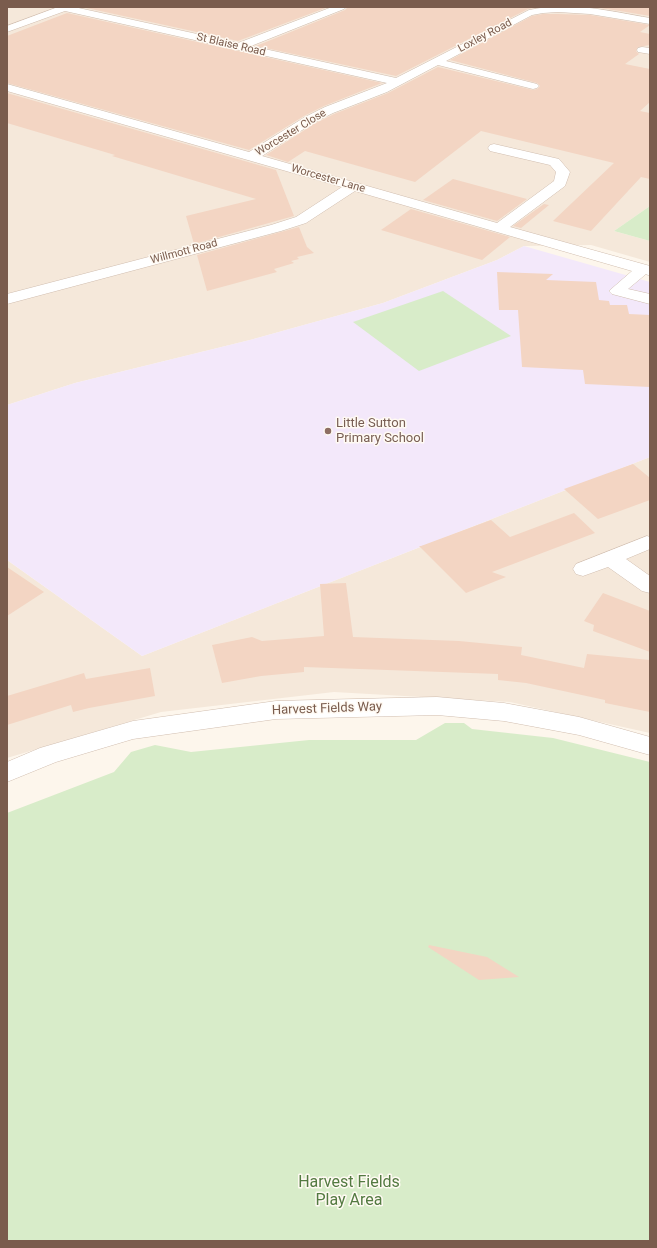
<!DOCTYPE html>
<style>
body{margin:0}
#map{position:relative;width:657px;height:1248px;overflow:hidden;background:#fdf6ec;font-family:Roboto,sans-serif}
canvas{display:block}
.frame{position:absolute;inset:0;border:8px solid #7a5c4d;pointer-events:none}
</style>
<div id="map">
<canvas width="657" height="1248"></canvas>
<div class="frame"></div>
</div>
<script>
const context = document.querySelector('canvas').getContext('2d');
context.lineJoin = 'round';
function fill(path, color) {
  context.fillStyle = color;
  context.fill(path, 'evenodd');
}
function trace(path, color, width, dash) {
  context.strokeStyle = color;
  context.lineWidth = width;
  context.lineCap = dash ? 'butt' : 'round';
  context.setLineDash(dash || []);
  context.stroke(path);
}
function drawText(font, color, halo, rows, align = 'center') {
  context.font = font + ' Roboto,sans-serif';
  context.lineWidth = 3;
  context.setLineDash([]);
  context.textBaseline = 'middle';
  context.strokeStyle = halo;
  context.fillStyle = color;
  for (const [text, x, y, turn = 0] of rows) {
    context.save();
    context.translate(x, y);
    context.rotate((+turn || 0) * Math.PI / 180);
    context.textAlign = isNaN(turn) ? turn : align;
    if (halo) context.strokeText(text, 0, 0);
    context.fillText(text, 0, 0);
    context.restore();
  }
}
const residential = new Path2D(`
 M7 7H650V206L614 231 650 241V262L591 245 524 246 497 260 383 303 250 340 75 383 7 405Z
 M650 457V733L510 702 334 692 161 712 7 758V560L142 656Z`);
const education = new Path2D(`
 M524 246 650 282V457L142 656 7 560V405L75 383 250 340 383 303 497 260Z`);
const green = new Path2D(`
 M650 206V241L614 231Z
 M443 291 511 336 419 371 353 322Z
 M445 723H464L472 729 553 738 650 762V1241H7V813L114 772 131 752 155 745 191 752 309 740H416Z`);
const building = new Path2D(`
 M82 7H328L238 41Z
 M348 7H538L528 9 396 76 256 46 345 10Z
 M593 7H650V16L620 11Z
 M67 13 382 83 324 106 304 116 249 150 7 83V36Z
 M543 14H558L590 15 650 25 640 32 650 34V45L638 47 636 51 639 54 625 64 650 69V102L640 111 650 113V179L641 177 591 231 553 221 614 163 481 131 415 182 305 151 288 162 266 155 314 124 334 114 388 93 438 67 533 90 537 89 540 86 537 83 450 60 532 16Z
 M7 93 276 170 294 216 194 244 186 216 256 199 112 156 115 155 7 123Z
 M453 179 527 199 497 221 423 200Z
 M544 204 549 205 521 228 513 226Z
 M411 209 510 237 482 260 381 230Z
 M299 227 307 247 314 253 297 257 299 259 291 261 294 263 274 269 277 272 207 291 197 255Z
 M497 272 553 274 546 280 596 282 599 300 609 301 610 305H627L629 314 650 315V387L585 384 583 370 522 367 518 310H499Z
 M633 464 650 478V500L598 519 564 489Z
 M574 513 595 533 492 572 506 577 466 593 419 546H421L491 520 510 537Z
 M7 567 44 592 7 616Z
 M346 583 353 637 459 641 522 647 521 655 584 668 587 654 650 660V712L605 703V700L526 683 498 680V674L304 667V672L261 676 222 683 212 645 252 637 262 641 324 636 320 584Z
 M603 593 650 611V652L593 631 594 625 584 621Z
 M150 668 155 696 89 708 73 712 71 705 7 725V696L84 673 86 679Z
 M429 945 487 957 519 977 479 980 428 947Z`);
const minor = new Path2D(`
 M58 7H74L238 43 332 7H346L344 9 251 46 396 78 529 10C569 1 610 11 650 18V24L590 14 558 12 543 13 532 15 446 61 537 84 539 86 537 88 533 89 438 65 387 92 333 113 313 123 262 156 497 223 554 181 556 172 550 165 490 151 488 148 490 145 494 144 559 159 570 172 565 186 510 227 650 266V276L646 274 628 289 650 294V304L612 294 609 291 632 271 355 191 306 223 281 231 7 304V294L271 225 296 217 342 187 7 91V84L249 152 305 117 325 107 387 83 65 11 7 32V26Z
 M642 47 650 48V54L638 52 637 50 638 48Z
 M647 536 650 537V549L626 559 650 576V593L642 591 608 567 583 576 576 574 573 569 576 564Z
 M437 697 504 703 579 717 650 737V755L579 735 504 721 437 715 276 719 133 739 56 762 7 782V762L40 748 133 721 276 701Z`);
const markers = [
 [328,431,4,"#8d6e63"]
];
const farStreetnames = [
 ["Loxley Road",485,36,-28],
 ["St Blaise Road",231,45,13],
 ["Worcester Close",291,133,-31],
 ["Worcester Lane",328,179,16],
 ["Willmott Road",184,252,-15]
];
const educationNames = [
 ["Little Sutton",336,424],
 ["Primary School",336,439]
];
const streetNames = [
 ["Harvest Fields Way",327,709,-2]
];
const nearParknames = [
 ["Harvest Fields",349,1183],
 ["Play Area",349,1201]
];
fill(residential, '#f5e8da');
fill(education, '#f3e8fa');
fill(green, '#d8ecc9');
fill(building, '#f3d5c3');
trace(minor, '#d1beb0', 1);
fill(minor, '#fff');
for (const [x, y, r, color] of markers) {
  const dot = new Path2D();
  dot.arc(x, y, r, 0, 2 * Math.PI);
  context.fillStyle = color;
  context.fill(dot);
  trace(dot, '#fffaf3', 1.5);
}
drawText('11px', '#7a5c4d', '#fffaf3', farStreetnames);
drawText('13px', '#785e54', '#fffaf3', educationNames, 'left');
drawText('13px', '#7a5c4d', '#fffaf3', streetNames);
drawText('16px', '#537a41', '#fffaf3', nearParknames);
</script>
